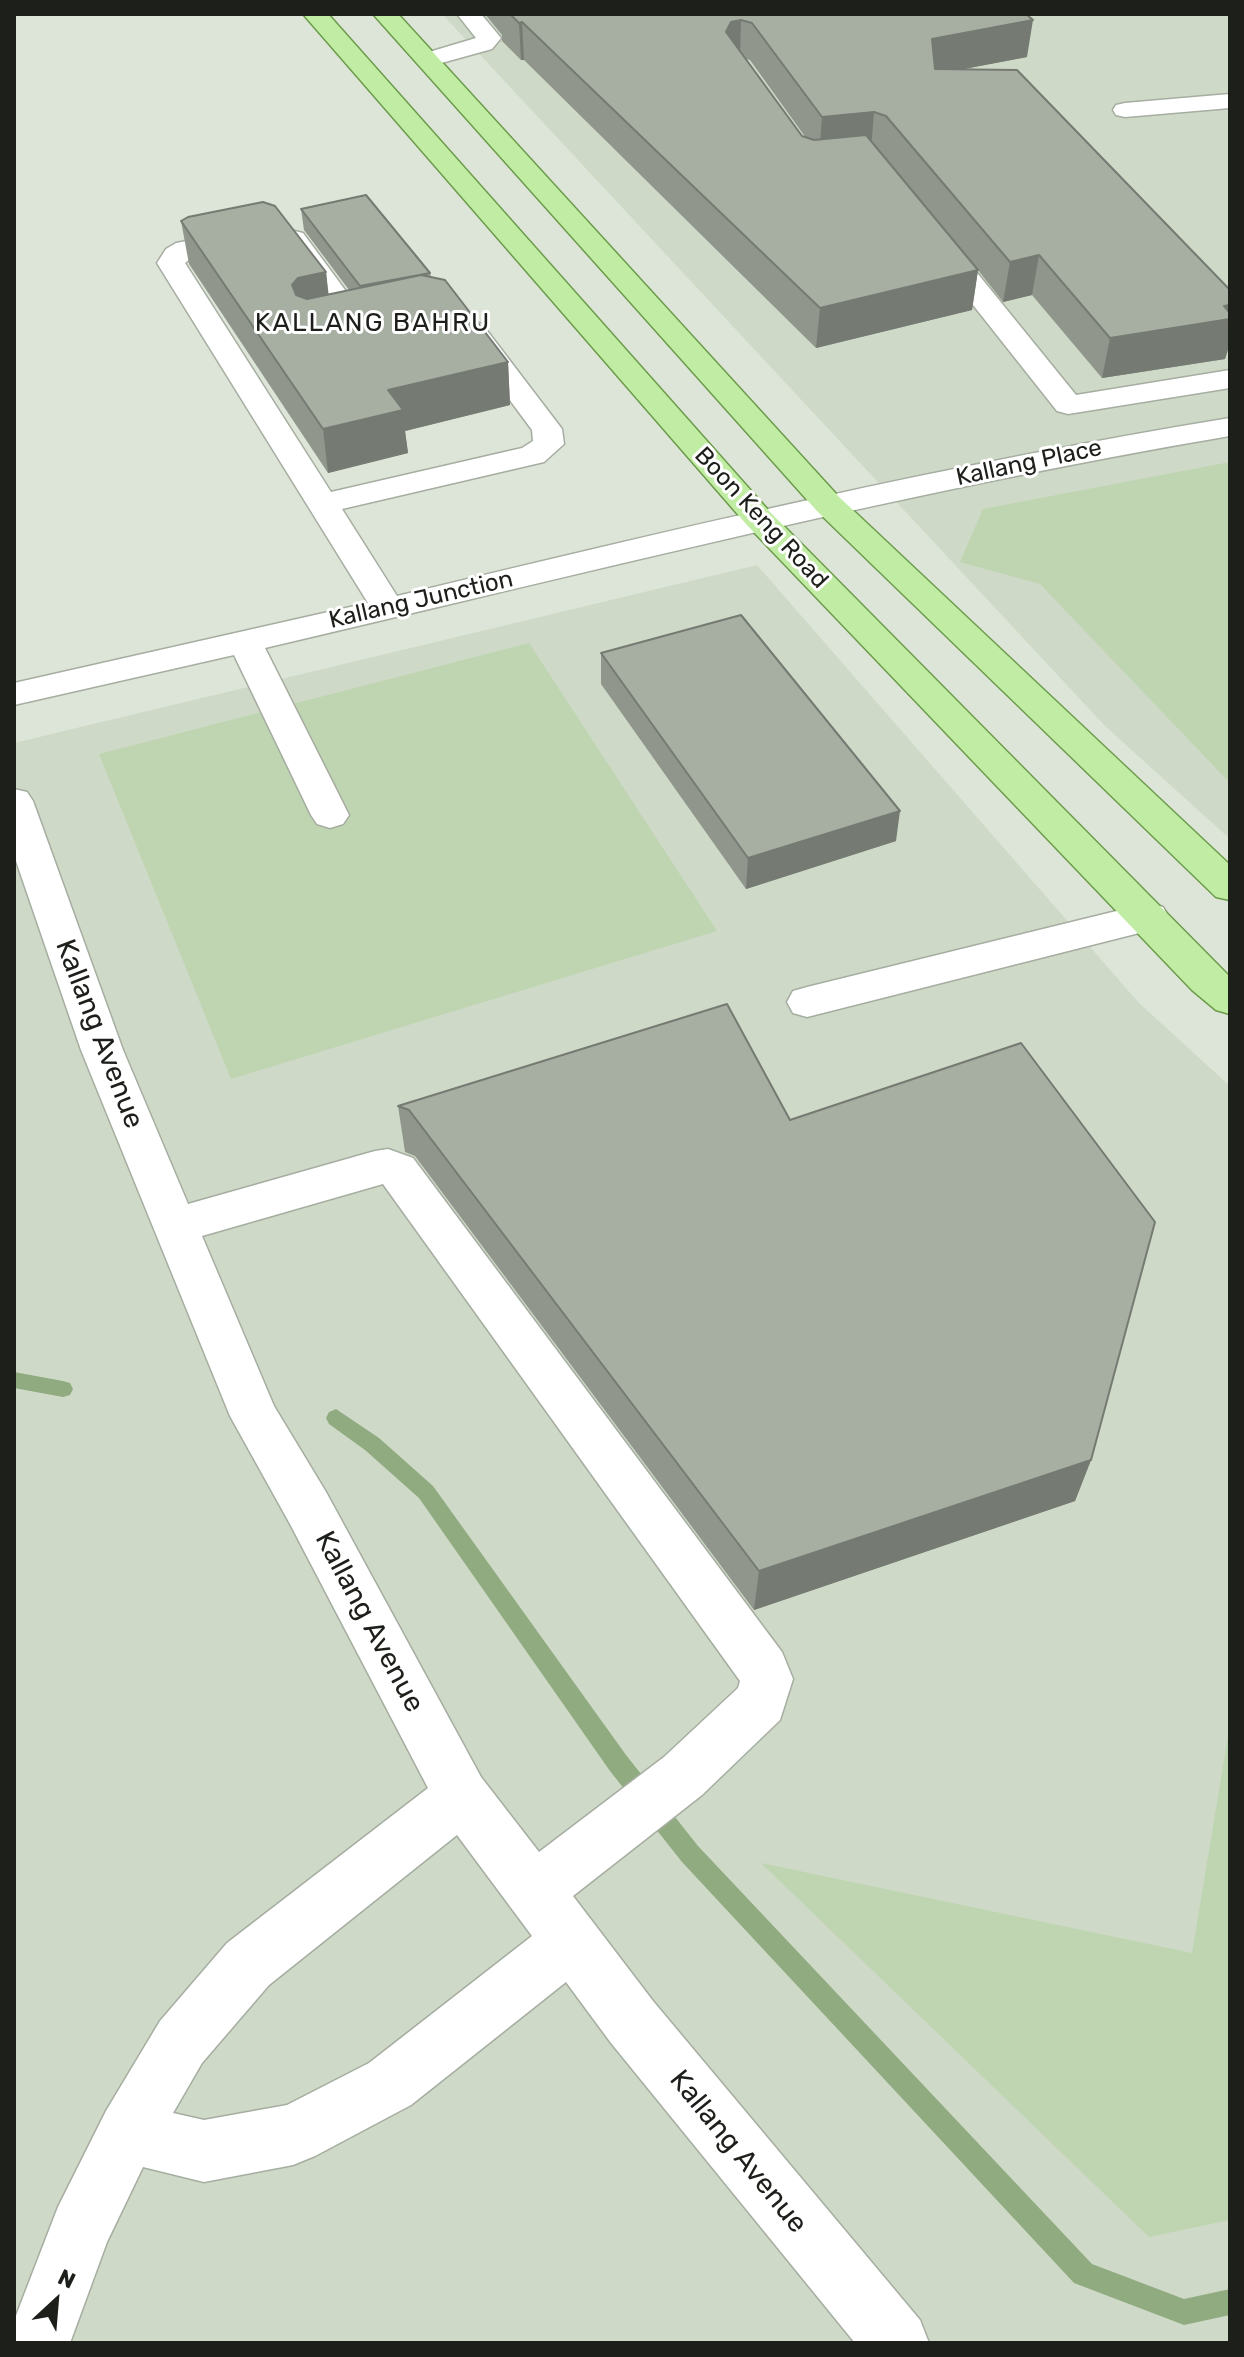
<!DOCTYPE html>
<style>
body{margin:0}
#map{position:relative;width:1244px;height:2357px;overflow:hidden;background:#dde5d8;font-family:Rubik,sans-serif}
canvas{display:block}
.frame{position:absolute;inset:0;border:16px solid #1c1f1a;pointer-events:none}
.north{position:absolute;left:16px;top:2261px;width:80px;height:80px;-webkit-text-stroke:6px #fff;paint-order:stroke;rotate:26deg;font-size:22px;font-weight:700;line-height:32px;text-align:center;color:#1c1f1a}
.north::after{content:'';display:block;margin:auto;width:28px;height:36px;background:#1c1f1a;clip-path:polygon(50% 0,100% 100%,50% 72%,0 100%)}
</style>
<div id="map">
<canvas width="1244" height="2357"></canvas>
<div class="frame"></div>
<div class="north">N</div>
</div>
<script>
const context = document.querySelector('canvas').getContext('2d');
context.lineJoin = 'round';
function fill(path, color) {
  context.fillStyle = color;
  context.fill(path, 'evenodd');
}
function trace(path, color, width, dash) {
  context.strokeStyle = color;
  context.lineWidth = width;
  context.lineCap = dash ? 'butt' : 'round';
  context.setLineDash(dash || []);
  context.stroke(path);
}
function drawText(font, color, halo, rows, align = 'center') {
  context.font = font + ' Rubik,sans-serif';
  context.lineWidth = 6;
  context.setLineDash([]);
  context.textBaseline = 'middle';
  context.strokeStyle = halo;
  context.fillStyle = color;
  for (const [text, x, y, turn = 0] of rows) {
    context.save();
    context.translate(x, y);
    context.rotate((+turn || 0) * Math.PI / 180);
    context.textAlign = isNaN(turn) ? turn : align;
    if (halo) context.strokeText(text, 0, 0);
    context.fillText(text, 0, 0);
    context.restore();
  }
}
const built = new Path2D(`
 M442 14H1230V839L1105 726Z
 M757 565 1139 1003 1230 1086V2343H14V743Z`);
const green = new Path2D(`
 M1230 462V783L1040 584 960 562 983 509Z
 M529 643 717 931 231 1079 99 754Z
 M1230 1724V2220L1149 2237 761 1863 1192 1953Z`);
const stream = new Path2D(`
 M14 1372 63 1381 70 1383 73 1389 70 1395 63 1397 14 1388Z
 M336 1409 379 1438 433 1486 626 1755 698 1846 1092 2264 1184 2299 1230 2289V2315L1184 2325 1074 2283 682 1862 610 1771 419 1498 365 1450 329 1424 326 1418 329 1412Z`);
const minor = new Path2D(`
 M457 14H481L501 38 492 49 427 67 419 65 415 60 419 55 476 38Z
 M1230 94V108L1125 117 1116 115 1113 110 1116 105 1125 103Z
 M269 225 303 233 368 321 364 327 354 330 344 327 283 245 269 241 194 256 185 263 331 492 522 448 533 441 532 430 458 330 462 324 472 321 482 324 562 429 564 444 544 462 342 509 397 596C673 529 949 464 1230 418V436C905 491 586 573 265 648L349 815 343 824 330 828 317 824 311 815 234 655 14 705V683L368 603 157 263 166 249 176 243Z
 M938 235 948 237 1076 395 1230 370V388L1068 414 1057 411 924 243 928 237Z
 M14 789 27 792 33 801 123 1050 188 1204 375 1151 388 1149 413 1158 782 1652 793 1679 780 1720 702 1795 573 1896 653 2001 920 2320 929 2343H855L611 2043 566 1982 411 2105 315 2156 293 2165 204 2182 143 2167 107 2242 70 2343H14V2321L58 2207 106 2111 160 2021 227 1943 428 1788 290 1524 230 1416 81 1050 14 855ZM383 1184 740 1681 738 1688 664 1757 539 1852 481 1777 326 1492 274 1406 202 1236ZM457 1835 532 1936 369 2063 287 2105 204 2120 173 2113 202 2063 269 1985Z
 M1149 903 1163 907 1169 917 1163 927 807 1017 793 1013 787 1002 793 991 807 987Z`);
const major = new Path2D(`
 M303 14H328L769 511 1230 977V1014L1216 1010 1192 990 747 525Z
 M373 14H398L839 497 1230 865V900L1216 897 817 511Z`);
const wall = new Path2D(`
 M485 14H1026L1027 57 964 69 1229 344 1225 359 1102 378 1032 295 1003 302 978 270 972 310 816 348 524 60H521L502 41V35ZM746 59 750 60 806 138 802 136Z
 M301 209 430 273 431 277 508 362 510 405 405 431 408 453 328 473 189 264 181 221 326 272 328 295 349 290 304 230Z
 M601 653 896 841 746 889 601 684Z
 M398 1106 790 1120 1091 1460 1075 1501 754 1610 415 1156 405 1152Z`);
const shadedWall = new Path2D(`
 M741 20 740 57 726 32 731 22Z
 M1033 20 1027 57 927 76 932 39Z
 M522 22 524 60H521L519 23Z
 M874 112 871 150 819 156 822 117Z
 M1039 255 1032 295 1003 302 1010 262Z
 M978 270 972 310 816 348 820 308Z
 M326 272 331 315 303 321 292 285 298 278Z
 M1230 305V344L1225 359 1102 378 1110 338Z
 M508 362 510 405 405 431 408 453 328 473 323 429 388 390Z
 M900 811 896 841 746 889 748 858Z
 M1091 1460 1075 1501 754 1610 759 1571Z`);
const building = new Path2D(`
 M510 14H1026L1033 20 932 39 935 69 1017 70 1230 290V305L1224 306 1230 313V319L1110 338 1039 255 1010 262 886 116 874 112 822 117 752 23 741 20 731 22 726 32 802 136 814 140 866 135 978 270 820 308 522 22 519 23Z
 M366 195 430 273 360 286 301 209Z
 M263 202 275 206 326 272 298 278 292 285 296 295 307 299 421 275 445 280 508 362 388 390 403 410 323 429 181 221 188 217Z
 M741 615 900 811 748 858 601 653Z
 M727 1004 790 1120 1021 1043 1155 1222 1091 1460 759 1571 409 1110 398 1106Z`);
const farStreetnames = [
 ["Kallang Place",1029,463,-12],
 ["Boon Keng Road",761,518,47],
 ["Kallang Junction",421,600,-13]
];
const farNeighbourhoodnames = [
 ["KALLANG BAHRU",373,323]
];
const streetNames = [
 ["Kallang Avenue",99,1034,69],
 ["Kallang Avenue",369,1622,62],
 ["Kallang Avenue",738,2152,51]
];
fill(built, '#cedac7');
fill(green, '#bfd5b1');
fill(stream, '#91ab81');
trace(minor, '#a6ada1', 3);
trace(major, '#6c9c4b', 3);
fill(minor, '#fff');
fill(major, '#c1eca3');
fill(wall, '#90968c');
fill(shadedWall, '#757a72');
fill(building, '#a7afa3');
trace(building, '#757a72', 2);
drawText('24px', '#1c1f1a', '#fff', farStreetnames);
context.letterSpacing = '2px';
drawText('26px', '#1c1f1a', '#fff', farNeighbourhoodnames);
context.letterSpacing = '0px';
drawText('28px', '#1c1f1a', '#fff', streetNames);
</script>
